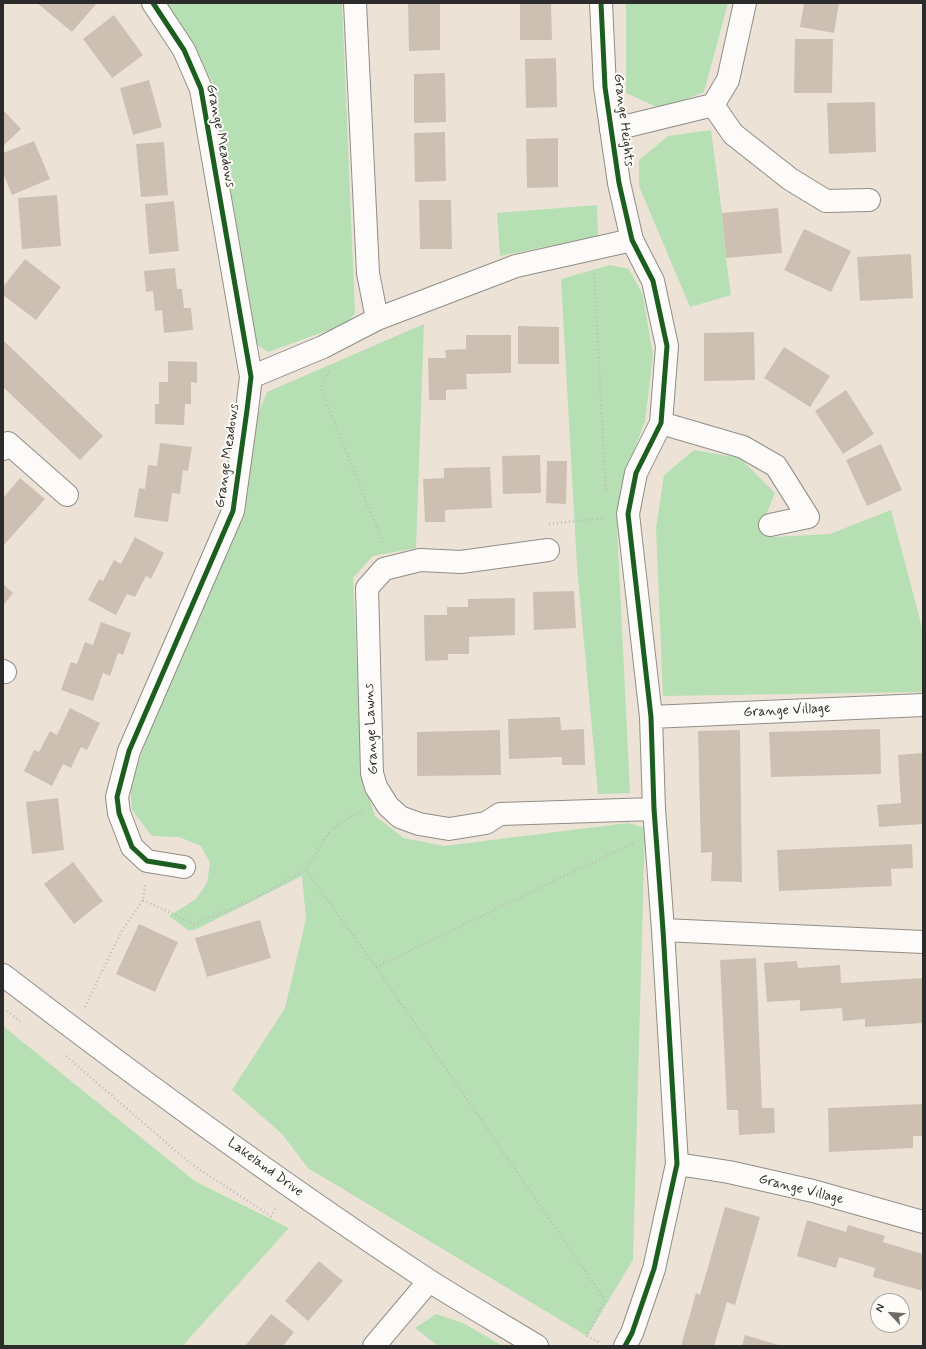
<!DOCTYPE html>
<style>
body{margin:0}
#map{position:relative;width:926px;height:1349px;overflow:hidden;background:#ece3d6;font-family:Mynerve,sans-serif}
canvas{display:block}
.frame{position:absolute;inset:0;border:4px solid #2b2b2b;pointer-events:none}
.north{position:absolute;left:870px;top:1293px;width:40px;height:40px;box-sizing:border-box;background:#fdfcf7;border:1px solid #a9a8a5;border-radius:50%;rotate:296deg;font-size:11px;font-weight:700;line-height:16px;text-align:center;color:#2b2b2b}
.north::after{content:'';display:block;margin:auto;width:14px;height:18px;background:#6f6b67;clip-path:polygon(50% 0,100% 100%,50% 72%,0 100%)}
</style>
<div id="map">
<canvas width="926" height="1349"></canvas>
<div class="frame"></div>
<div class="north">N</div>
</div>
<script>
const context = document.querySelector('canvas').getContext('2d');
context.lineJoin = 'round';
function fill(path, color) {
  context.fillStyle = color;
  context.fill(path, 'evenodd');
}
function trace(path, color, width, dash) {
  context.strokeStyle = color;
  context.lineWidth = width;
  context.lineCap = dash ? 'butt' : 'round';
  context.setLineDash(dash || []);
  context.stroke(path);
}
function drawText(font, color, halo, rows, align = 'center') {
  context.font = font + ' Mynerve,sans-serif';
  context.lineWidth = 4;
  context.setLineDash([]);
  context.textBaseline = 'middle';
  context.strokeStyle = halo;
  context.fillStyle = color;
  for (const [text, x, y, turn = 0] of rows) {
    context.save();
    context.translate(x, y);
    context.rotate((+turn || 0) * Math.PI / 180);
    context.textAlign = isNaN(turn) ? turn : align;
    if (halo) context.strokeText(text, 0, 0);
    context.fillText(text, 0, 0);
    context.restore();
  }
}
const green = new Path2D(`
 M167 3H342L355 313 346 324 268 352 255 343 214 85Z
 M626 3H728L704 92 661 109 626 93Z
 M711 130 722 213 726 258 731 295 690 307 639 186V160L668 136Z
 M597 205 598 236 500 256 497 213Z
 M610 265 629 269 643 295 653 356 645 421 626 472 617 526 630 793 598 794 577 567 561 279Z
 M424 324 416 548 373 556 353 578 362 775 375 816 404 838 444 846 628 823 645 828 633 1260 587 1336 308 1168 282 1134 232 1090 285 1008 306 919 302 876 197 929 189 931 169 916 196 899 207 883 210 863 201 846 179 837 152 836 132 810 130 786 155 717 243 511 259 411 267 392Z
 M694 450 740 458 775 493 761 527 773 537 830 534 891 510 923 631V692L663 696 656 528 664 475Z
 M3 1026 196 1182 289 1228 185 1343 184 1346H3Z
 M436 1314 463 1323 503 1346H438L415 1328Z`);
const building = new Path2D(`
 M37 3H97L72 32Z
 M408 3H440V50L409 51Z
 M520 3H551L552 40H520Z
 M804 3H839L834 33 800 27Z
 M114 15 143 55 112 78 83 39Z
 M795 39H833L832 93H794Z
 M556 58 557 107 526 108 525 59Z
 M445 73 446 122 414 123V74Z
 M149 80 162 127 133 135 120 88Z
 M875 102 876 152 829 154 827 103Z
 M3 110 21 129 3 146Z
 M445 132 446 181 415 182 414 133Z
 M558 138V187L527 188 526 139Z
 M34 141 50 179 12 195 3 173V153Z
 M164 142 168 195 141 197 136 144Z
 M57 195 61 246 22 249 18 198Z
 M419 200H451L452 249H420Z
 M174 201 179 251 149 254 145 204Z
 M778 208 782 253 726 258 722 213Z
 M804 229 851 251 831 292 784 270Z
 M911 254 913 298 860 301 857 257Z
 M25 259 61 287 36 320 3 295V287Z
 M175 268 177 289H182L184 308H191L193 330 164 333 162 310 155 311 153 291 146 292 144 271Z
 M518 326 559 327V364H518Z
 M754 332 755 380 704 381V333Z
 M466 335H511V373L466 374 467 389 446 390V400H429L428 358H446L445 350 466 349Z
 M3 340 103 436 80 460 3 387Z
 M784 347 830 376 810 407 764 378Z
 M168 361 197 362V383L191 382V404H185L184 425 155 424V404H159V382H168Z
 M846 390 874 434 843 454 815 411Z
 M160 443 192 447 188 471 183 470 180 494 172 493 168 522 134 517 139 488 145 489 148 465 157 466Z
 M881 444 902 490 867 506 846 460Z
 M540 455 541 493 503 494 502 456Z
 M547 461H567L566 504 546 503Z
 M490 467 492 508 445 510V522H425L423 479 444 478V468Z
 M20 478 45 499 3 546V498Z
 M135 537 164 553 151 579 146 576 135 597 127 594 116 615 88 600 99 579 103 581 114 560 121 564Z
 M3 584 13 593 3 606Z
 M574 591 576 628 534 630 533 592Z
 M515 598V635L469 637V654H448V660L425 661 424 615H447V607H468V599Z
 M101 622 131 633 123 655 118 653 110 676 103 673 93 701 61 690 71 662 77 664 85 642 93 645Z
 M70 708 100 723 87 750 81 747 71 768 63 764 52 786 24 771 34 750 39 752 50 731 57 735Z
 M560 717 561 730 584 729 585 765H562V757L509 759 508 719Z
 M880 729 881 774 771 777 769 732Z
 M500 730 501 775 417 776V732Z
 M740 730 742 882 711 881 712 852 701 853 698 731Z
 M923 753V824L879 827 877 805 901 803 898 755Z
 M58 798 64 850 32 854 26 802Z
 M912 844 913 868 891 869 892 886 779 891 777 850Z
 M73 862 103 901 74 924 44 884Z
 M260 920 271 958 207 977 195 938Z
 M139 924 178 942 155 992 116 974Z
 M756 958 762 1108H774L775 1133 739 1135 738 1110H727L720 960Z
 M797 961 798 968 840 965 841 983 923 978V1023L865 1027V1019L843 1021 842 1008 800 1011V1000L767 1002 764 963Z
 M923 1104V1136H913V1148L829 1152 828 1108Z
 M725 1207 760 1217 735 1305 727 1302 714 1346H681L696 1293 700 1295Z
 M807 1220 846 1232 848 1225 885 1236 883 1242 923 1254V1291L873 1277 875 1268 839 1257 836 1268 797 1256Z
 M319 1261 343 1281 308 1321 285 1301Z
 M271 1314 294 1332 283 1346H245Z
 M745 1335 782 1346H742Z`);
const path = new Path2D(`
 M594 273 606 492
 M329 371 321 389 384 545
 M549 524 604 518
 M306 870 376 967 605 1300 587 1336 601 1343
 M143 900 194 924 250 901 306 870 330 831 350 817 363 810
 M376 967 633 843
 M85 1007 121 932 143 900 145 885
 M7 1011 22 1023
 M66 1056 191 1164 271 1216 277 1206`);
const street = new Path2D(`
 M153 3 184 50 201 89 251 377 247 410 233 511 129 751 117 797 119 813 132 847 147 861 184 867
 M355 3 368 273 377 319
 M601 3 605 87 619 183 632 240 653 281 667 346 661 423 636 473 628 514 651 717 654 809 663 930 677 1164 654 1269 632 1333 625 1346
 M713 105 733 134 790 179 826 201 869 200
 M611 130 713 105 728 80 745 3
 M251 377 323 347 377 319 516 266 632 240
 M661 423 743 447 776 466 808 517 770 525
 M3 449 8 443 67 495
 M548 550 461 562 420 560 384 569 367 588 372 773 376 787 388 806 400 817 419 824 449 829 486 823 500 814 654 809
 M3 671 5 672
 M651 717 923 705
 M663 930 923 942
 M3 975C141 1081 282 1184 428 1280 464 1303 501 1324 537 1346
 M677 1164 729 1172 813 1191 923 1222
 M374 1346 429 1281`);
const cycleway = new Path2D(`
 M153 3 184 50 201 89 251 377 247 410 233 511 129 751 117 797 119 813 132 847 147 861 184 867
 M601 3 605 87 619 183 632 240 653 281 667 346 661 423 636 473 628 514 651 717 654 809 663 930 677 1164 654 1269 632 1333 625 1346`);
const streetNames = [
 ["Grange Heights",623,120,83],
 ["Grange Meadows",220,136,79],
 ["Grange Meadows",228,456,-82],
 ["Grange Village",787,711,-3],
 ["Grange Lawns",372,729,-93],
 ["Lakeland Drive",265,1168,36],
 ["Grange Village",801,1190,14]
];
fill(green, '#b7dfb4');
fill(building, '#cdc0b3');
trace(street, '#918d86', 24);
trace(path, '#bdbcba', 2.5, [1, 3]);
trace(street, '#fcfbf9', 22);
trace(cycleway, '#1b5e20', 5);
drawText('14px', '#2b2b2b', '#fdfcf7', streetNames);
</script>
